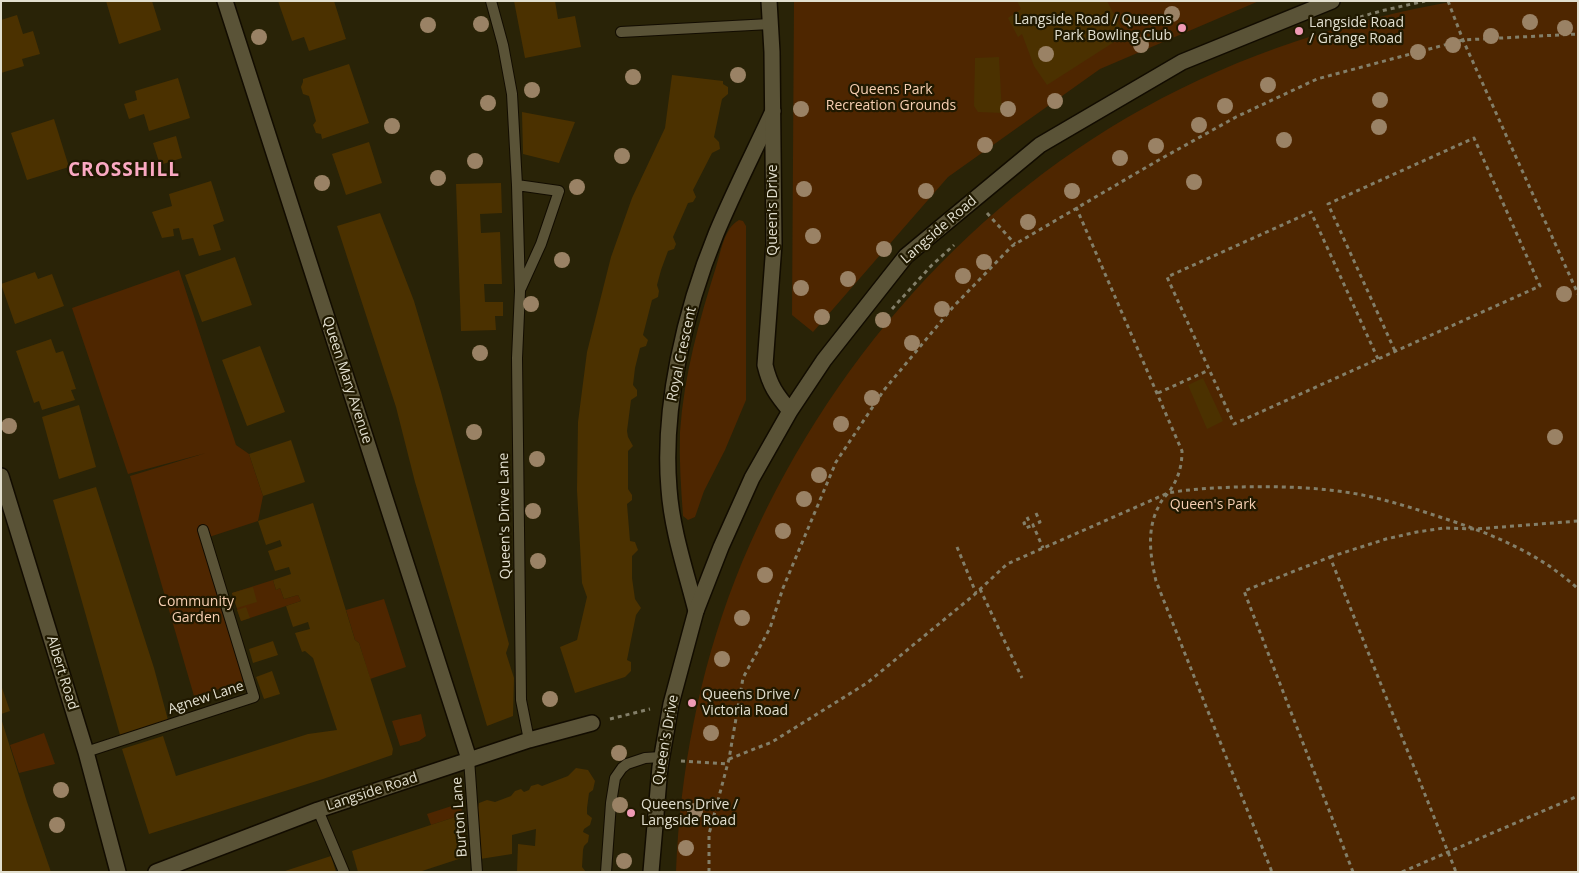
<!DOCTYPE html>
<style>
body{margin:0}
#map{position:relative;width:1579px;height:873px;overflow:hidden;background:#292307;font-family:"Open Sans",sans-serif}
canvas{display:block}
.frame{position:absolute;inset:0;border:2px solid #e2dfcf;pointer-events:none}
</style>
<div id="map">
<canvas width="1579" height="873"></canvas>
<div class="frame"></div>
</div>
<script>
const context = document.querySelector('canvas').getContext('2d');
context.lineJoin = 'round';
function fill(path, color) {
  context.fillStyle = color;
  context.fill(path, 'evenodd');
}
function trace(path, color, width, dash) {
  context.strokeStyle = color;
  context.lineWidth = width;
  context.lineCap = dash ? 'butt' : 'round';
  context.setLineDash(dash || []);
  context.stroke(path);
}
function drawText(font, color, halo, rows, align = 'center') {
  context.font = font + ' "Open Sans",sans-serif';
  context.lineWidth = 4.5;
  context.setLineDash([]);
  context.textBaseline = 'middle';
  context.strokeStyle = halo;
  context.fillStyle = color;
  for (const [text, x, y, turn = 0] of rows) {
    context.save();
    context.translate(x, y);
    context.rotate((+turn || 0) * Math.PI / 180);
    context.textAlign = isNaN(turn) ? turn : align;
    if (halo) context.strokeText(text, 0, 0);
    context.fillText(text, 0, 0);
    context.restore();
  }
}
const green = new Path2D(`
 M794 1H1259L1100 69 948 177 813 332 792 315Z
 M1456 1H1578V872H676C680 773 699 672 735 580 814 382 958 211 1144 108 1241 54 1347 20 1456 1Z
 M739 220 743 221 746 226V400L725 450 704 491 695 517 688 520 683 516C681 488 679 460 680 432 684 375 699 321 716 267 721 252 724 228 739 220Z
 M179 270 236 445 249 454 263 496 258 521 203 539 245 682 194 696 130 476 206 453 128 474 72 308Z
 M273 580 276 590 280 588 284 599 298 595 301 601 241 621 232 593Z
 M384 599 406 667 370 679 359 643 355 640 346 610Z
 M421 714 426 736 419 741 400 746 392 721Z
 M44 733 55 764 19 773 10 745Z
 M461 803 466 850 455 817 431 825 427 814Z`);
const building = new Path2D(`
 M106 1H152L161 30 119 44Z
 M278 1H334L346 39 309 51 304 37 292 41Z
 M514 1H555L558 19 575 16 581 47 525 58Z
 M1017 1H1107L1125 35 1047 85 1034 66 1022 34 1018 37 1008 18 1021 9Z
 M17 15 23 34 33 31 40 54 22 59 24 66 1 73V20Z
 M999 57 1002 113 978 112 974 106 975 58Z
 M349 64 369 123 322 139 321 134 316 133 313 125 316 121 309 96 303 94 301 87 303 82V79Z
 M672 75 723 81V84L728 87V94L722 99 714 137 719 142 720 149 712 153 693 190 696 197 693 202 688 203 673 237 676 244 674 249 668 251 661 270 657 285 659 291 658 297 652 300 643 335 648 340 646 346 640 348 635 368 633 385 637 390V396L631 400 627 431 628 437 633 446 628 451V489L632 495V500L627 504 630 541 635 542 638 550 632 556V578L635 599 641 608 636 615 627 660 631 662V671L625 677 575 693 560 647 577 640 587 597 582 583 577 490 578 422 587 352 611 257 632 198 665 128Z
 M178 78 190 118 149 131 144 114 129 119 124 104 137 100 135 91Z
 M522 112 575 122 559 163 523 154Z
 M54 119 69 167 27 180 11 133Z
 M176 136 182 158 160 165 153 143Z
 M369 142 382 183 346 195 332 154Z
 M211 181 224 221 213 225 221 250 199 256 193 238 182 240 179 228 173 229 174 236 162 238 152 212 172 206 169 194Z
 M501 183 502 213 480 214 481 233 500 232 502 284H484L485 302H503V316H495L496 330 461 331 456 184Z
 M380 213 414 301 441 392 509 644 506 653 514 678 513 716 487 726 415 482 396 407 337 226Z
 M235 257 252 305 202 322 185 275Z
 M35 272 38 279 52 274 64 306 15 324 1 284Z
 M51 339 56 353 63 351 76 389 71 390 75 400 42 410 39 401 34 403 16 351Z
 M260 346 285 412 247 426 222 360Z
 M1203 378 1223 421 1207 429 1188 385Z
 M79 405 96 467 59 479 42 417Z
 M291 440 305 482 263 496 249 454Z
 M96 487 154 668 168 720 120 735 53 500Z
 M313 503 355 640 359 643 393 749 392 755 323 779 149 834 122 749 163 736 176 776 308 734 337 730 313 658 305 651 302 652 295 633 310 629 308 622 293 627 286 606 301 601 298 595 284 599 280 588 276 590 273 580 291 574 289 567 275 571 268 551 282 546 280 540 266 545 258 521Z
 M253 587 257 602 237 608 232 593Z
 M246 607 250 618 241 621 237 610Z
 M273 641 278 655 253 663 249 649Z
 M272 671 280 694 264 699 256 677Z
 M1 685 10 711 1 714Z
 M1 718 27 802 51 872H1Z
 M576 768 588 770 595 781 593 790 589 793 587 808V814L592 818 590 825 584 829 583 832 589 835 588 842 584 846 583 850 582 867 586 872H517L518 844 535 846 536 829 512 835V854L480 859 477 811 479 803 487 800 495 802 511 796 515 791 521 789 524 792 529 790 531 786 538 784 542 786 568 776Z
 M455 817 468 856 419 872H358L352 851Z
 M331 856 336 872H285V871Z`);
const path = new Path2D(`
 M1448 1 1463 40 1578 294
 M1329 26 1381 11 1425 1
 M1076 207 1182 451C1182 467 1178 479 1169 492 1166 496 1162 499 1160 504 1146 528 1150 555 1156 581L1272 872
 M987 213 1015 244
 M892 309 931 266 954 245
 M1378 359 1311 212 1167 277 1234 424 1540 286 1474 138 1328 204 1395 351
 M1158 393 1209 370
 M1036 513 1040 522 1033 525 1043 548
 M1027 517 1029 521 1024 523 1026 528 1033 525
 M957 547 976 593
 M1330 557 1386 539 1417 532 1444 528 1476 529 1578 521
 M980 589 1022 678
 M610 719 650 709
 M729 759 772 742 867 683 974 595 1007 564 1168 493C1190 489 1213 488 1236 487 1283 486 1333 487 1380 499 1404 505 1428 513 1452 521 1497 536 1543 556 1578 589
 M681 761 728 764
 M709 872V834L729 759 743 678 770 628 783 588 836 462 884 390 953 307 1012 246 1157 161 1236 117 1317 79 1463 40 1578 34
 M1353 872 1244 591 1330 557 1456 872
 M1402 872 1578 796`);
const lane = new Path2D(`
 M491 1 503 45 512 94 517 185 520 291 517 358 521 700 529 740
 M621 32 770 24
 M517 185 559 191 541 244 521 288
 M86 752 254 697 203 530
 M469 759 477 872
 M318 810 344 872
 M606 872 611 803 615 778 622 768 627 764 645 758 661 757`);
const street = new Path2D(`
 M225 1 469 759
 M1 476 86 752 118 872
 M696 611C686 571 672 531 669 489 662 407 685 310 716 234 733 193 754 152 773 111
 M156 872 318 810 529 740 592 723`);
const secondary = new Path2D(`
 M769 1 772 52 774 244 765 365C770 386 776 394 790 411
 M651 872 660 767 671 704 696 611 721 547 752 478 790 411 824 360 906 256 1040 145 1182 62 1332 1`);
const trees = [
 [1172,14],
 [1530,22],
 [481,24],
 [428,25],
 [1565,28],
 [1491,36],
 [259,37],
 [1141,45],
 [1453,45],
 [1418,52],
 [1046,54],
 [738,75],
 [633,77],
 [1268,85],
 [532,90],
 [1380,100],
 [1055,101],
 [488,103],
 [1225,106],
 [801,109],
 [1008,109],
 [1199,125],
 [392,126],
 [1379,127],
 [1284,140],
 [985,145],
 [1156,146],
 [622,156],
 [1120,158],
 [475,161],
 [438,178],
 [1194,182],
 [322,183],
 [577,187],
 [804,189],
 [926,191],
 [1072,191],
 [1028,222],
 [813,236],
 [884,249],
 [562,260],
 [984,262],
 [963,276],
 [848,279],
 [801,288],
 [1564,294],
 [531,304],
 [942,309],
 [822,317],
 [883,320],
 [912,343],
 [480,353],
 [872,398],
 [841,424],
 [9,426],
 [474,432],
 [1555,437],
 [537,459],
 [819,475],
 [804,499],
 [533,511],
 [783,531],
 [538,561],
 [765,575],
 [742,618],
 [722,659],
 [550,699],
 [711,733],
 [619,753],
 [61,790],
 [620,805],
 [695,811],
 [57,825],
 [686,848],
 [624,861]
];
const markers = [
 [1182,28,5,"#f09ab5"],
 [1299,31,5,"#f09ab5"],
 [692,703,5,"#f09ab5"],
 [631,813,5,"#f09ab5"]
];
const poiNames = [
 ["Langside Road / Queens",1172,20,"right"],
 ["Park Bowling Club",1172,36,"right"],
 ["Langside Road",1309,23],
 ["/ Grange Road",1309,39],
 ["Queens Drive /",702,695],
 ["Victoria Road",702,711],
 ["Queens Drive /",641,805],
 ["Langside Road",641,821]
];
const parkNames = [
 ["Queens Park",891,90],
 ["Recreation Grounds",891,106],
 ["Queen's Park",1213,505],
 ["Community",196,602],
 ["Garden",196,618]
];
const streetNames = [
 ["Queen's Drive",773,210,-90],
 ["Langside Road",939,230,-41],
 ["Royal Crescent",682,354,-78],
 ["Queen Mary Avenue",347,380,72],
 ["Queen's Drive Lane",505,516,-91],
 ["Albert Road",62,673,73],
 ["Agnew Lane",206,698,-18],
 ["Queen's Drive",666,740,-80],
 ["Langside Road",372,792,-18],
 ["Burton Lane",460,817,-94]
];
const districtNames = [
 ["CROSSHILL",124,171]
];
fill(green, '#4e2600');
fill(building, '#4b3100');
trace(lane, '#120c00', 12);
trace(street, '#120c00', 18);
trace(secondary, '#120c00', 18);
trace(path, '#837f69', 3, [4, 4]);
trace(lane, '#5a5337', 10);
trace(street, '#5a5337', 15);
trace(secondary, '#5a5337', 15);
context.fillStyle = '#9a8265';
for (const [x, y] of trees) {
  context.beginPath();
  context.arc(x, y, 8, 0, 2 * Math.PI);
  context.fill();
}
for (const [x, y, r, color] of markers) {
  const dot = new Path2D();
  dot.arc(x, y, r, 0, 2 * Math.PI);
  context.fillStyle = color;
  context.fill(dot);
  trace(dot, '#201900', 2);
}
drawText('14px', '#e2dfcf', '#201900', poiNames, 'left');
drawText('14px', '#f6cfb2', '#201900', parkNames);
drawText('14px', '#e2dfcf', '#201900', streetNames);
context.letterSpacing = '1px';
drawText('bold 19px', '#faa9c2', '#201900', districtNames);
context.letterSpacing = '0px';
</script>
